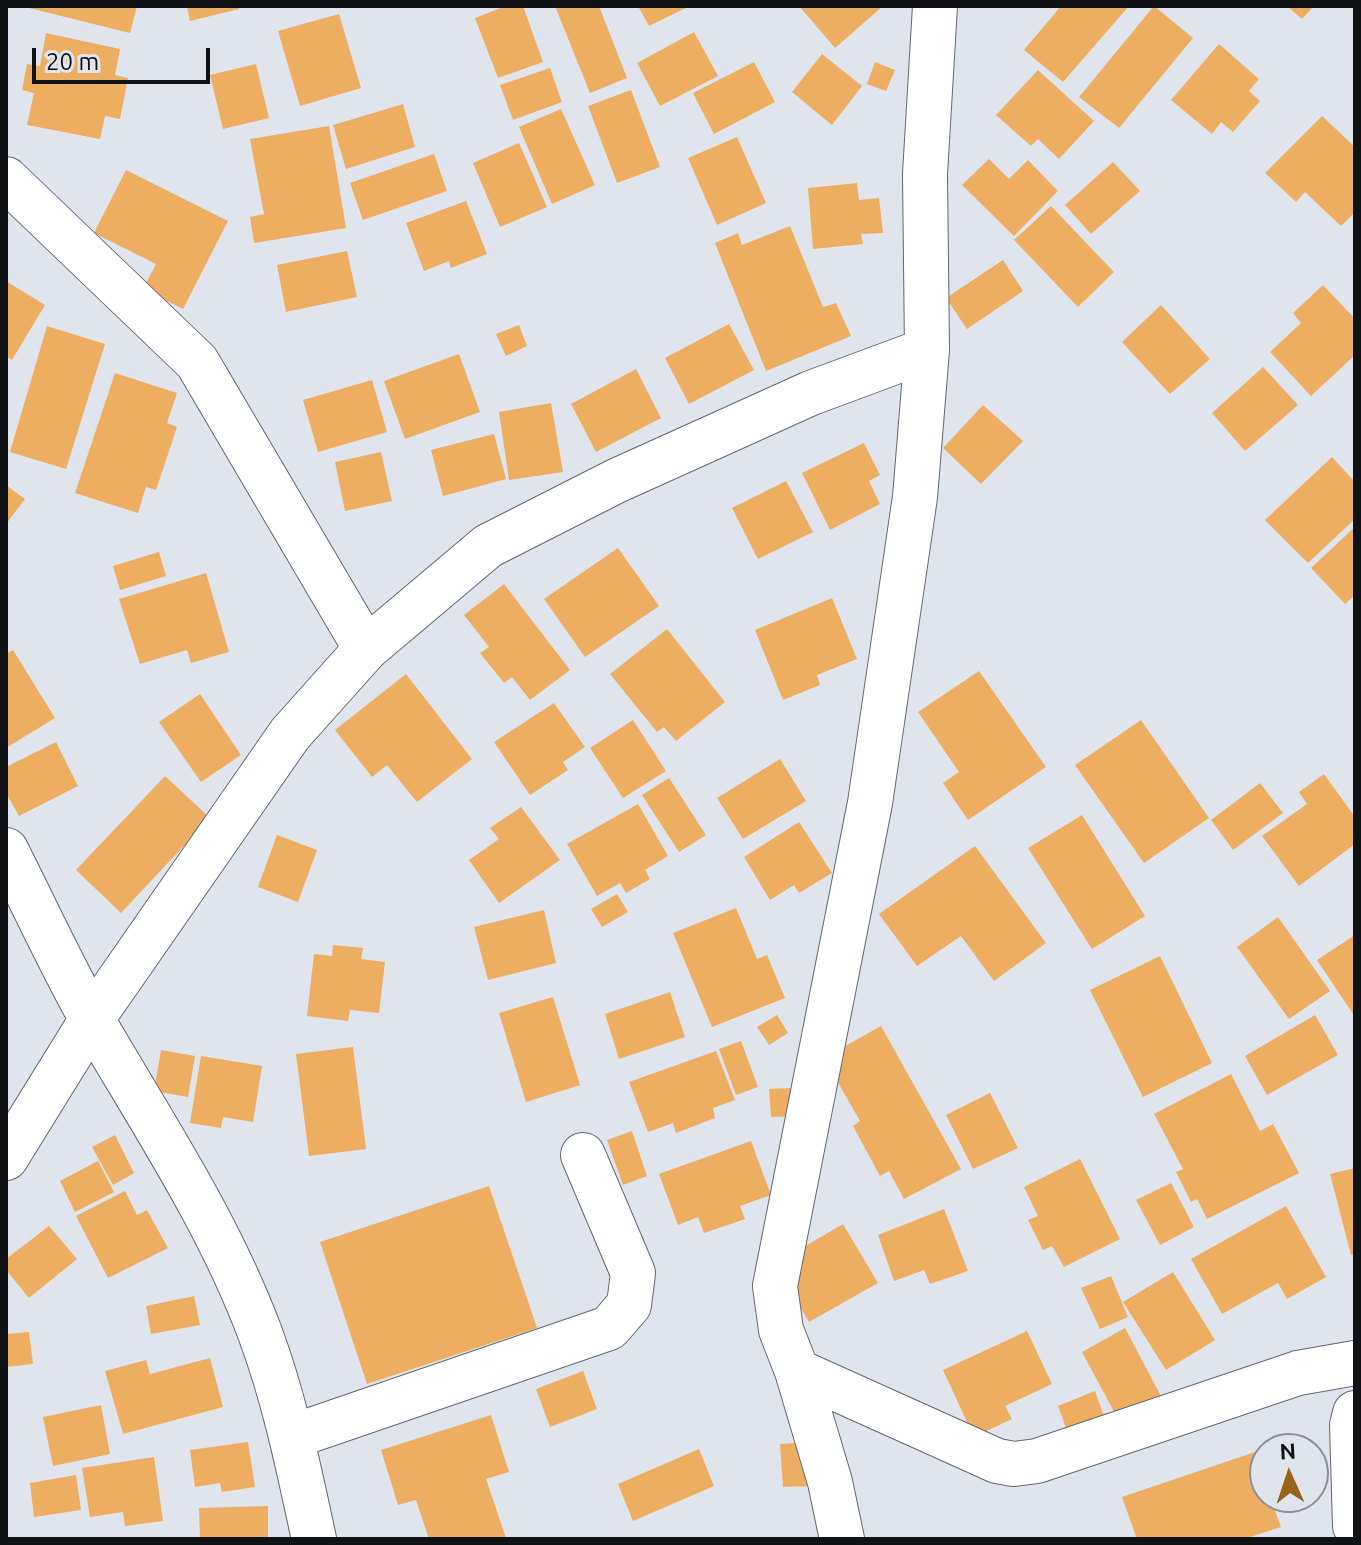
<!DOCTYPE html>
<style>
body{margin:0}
#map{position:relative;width:1361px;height:1545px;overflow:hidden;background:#e0e4ed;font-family:Ubuntu,sans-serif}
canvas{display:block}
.frame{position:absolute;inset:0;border:8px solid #101215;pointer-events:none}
.north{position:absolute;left:1249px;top:1433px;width:80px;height:80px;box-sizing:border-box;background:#e0e4ed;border:2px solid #8d9097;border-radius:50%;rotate:357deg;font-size:22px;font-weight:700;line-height:32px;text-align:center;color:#101215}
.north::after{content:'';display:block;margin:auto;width:28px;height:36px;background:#98641a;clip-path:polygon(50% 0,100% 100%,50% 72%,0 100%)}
.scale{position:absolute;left:32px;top:48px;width:178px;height:36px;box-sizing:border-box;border:4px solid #101215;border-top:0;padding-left:10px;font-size:24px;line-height:28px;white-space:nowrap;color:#101215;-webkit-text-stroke:6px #e0e4ed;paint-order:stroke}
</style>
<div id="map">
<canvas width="1361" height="1545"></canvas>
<div class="frame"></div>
<div class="north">N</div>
<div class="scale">20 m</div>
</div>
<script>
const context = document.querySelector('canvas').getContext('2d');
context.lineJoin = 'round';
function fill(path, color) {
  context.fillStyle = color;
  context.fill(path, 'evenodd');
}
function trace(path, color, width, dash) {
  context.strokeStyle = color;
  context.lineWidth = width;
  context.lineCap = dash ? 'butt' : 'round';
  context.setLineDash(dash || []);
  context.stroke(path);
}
const building = new Path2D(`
 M21 6H137L130 33Z
 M187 6H238L239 9 190 21Z
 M506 6H523L543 62 498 78 475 18Z
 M555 6H599L627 78 590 93Z
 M638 6H690L649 26Z
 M799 6H883L835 48Z
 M1061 6H1129L1063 82 1024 50Z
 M1154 6 1193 38 1119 128 1079 97Z
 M1287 6H1314L1302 19Z
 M339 14 361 88 300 106 278 31Z
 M694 32 718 76 660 106 637 63Z
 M46 33 120 49 115 75 128 78 120 119 105 116 100 139 27 125 34 93 22 90 27 64 40 66Z
 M1219 44 1259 79 1249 91 1260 101 1233 132 1221 122 1212 134 1171 100Z
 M822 54 862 86 832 125 792 92Z
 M754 62 775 102 714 134 693 93Z
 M875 62 895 70 886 91 867 84Z
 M256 64 269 118 223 129 210 75Z
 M550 68 562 102 513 120 500 85Z
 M1038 70 1094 121 1059 159 1038 139 1031 146 996 115Z
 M631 90 660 167 617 183 588 106Z
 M403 104 415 147 346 169 333 125Z
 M561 109 595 185 552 204 519 127Z
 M1322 116 1355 147V212L1341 226 1305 192 1296 202 1265 173Z
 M329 126 346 228 254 243 250 217 264 214 250 139Z
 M737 137 766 203 717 225 688 158Z
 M519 143 547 207 500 227 473 163Z
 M434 154 447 191 363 220 350 183Z
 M989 159 1009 179 1028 160 1058 191 1014 236 962 185Z
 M1113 162 1140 191 1091 234 1065 205Z
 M126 170 228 221 183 309 143 289 156 264 94 233Z
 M857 183 859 200 879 198 883 233 861 234 863 244 813 249 808 188Z
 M466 201 487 254 451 268 449 261 424 271 406 223Z
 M1051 206 1114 272 1078 307 1014 240Z
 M790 226 823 307 836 303 851 336 766 371 715 243 738 233 742 245Z
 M347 251 357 297 286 312 277 265Z
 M1003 260 1023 291 967 329 946 298Z
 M6 281 45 305 12 360 6 356Z
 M1323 285 1355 319V355L1311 396 1270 352 1301 323 1293 313Z
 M1161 305 1210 359 1170 394 1122 342Z
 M729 324 754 370 689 404 665 358Z
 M519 325 527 346 506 356 496 334Z
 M47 326 105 344 66 469 10 452Z
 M459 354 480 412 405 439 384 381Z
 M1263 367 1298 405 1245 451 1212 413Z
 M636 369 661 418 596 452 571 404Z
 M115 373 177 393 167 423 177 427 156 490 146 487 138 513 75 493Z
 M372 380 387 432 318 452 303 400Z
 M551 403 563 472 509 480 499 412Z
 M983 405 1023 441 981 484 943 448Z
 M494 434 506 479 443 496 431 450Z
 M864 443 880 475 869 481 880 504 830 530 802 473Z
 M381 452 392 501 345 511 335 462Z
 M1332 457 1355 482V519L1308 563 1265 520Z
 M786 481 813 532 758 559 732 508Z
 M6 485 25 499 6 524Z
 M1355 527V595L1345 604 1311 568Z
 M618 548 659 606 585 657 544 599Z
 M159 552 166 576 120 590 113 566Z
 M206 573 229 652 191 663 187 650 140 664 119 599Z
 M504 584 570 670 530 700 512 677 504 683 480 653 489 647 464 615Z
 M832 598 857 659 817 675 820 685 783 700 755 630Z
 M667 629 725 702 676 741 664 727 657 732 610 674Z
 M13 650 55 718 6 748V654Z
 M979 671 1046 767 968 820 943 783 959 772 918 712Z
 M406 674 472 759 417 802 387 765 372 777 335 730Z
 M200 694 241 755 201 782 159 722Z
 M554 703 585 747 563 762 568 770 530 795 494 742Z
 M633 720 666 771 623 798 590 748Z
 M1141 720 1209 818 1144 863 1075 765Z
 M56 742 78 786 19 816 6 793V767Z
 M780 759 806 801 743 839 717 798Z
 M1324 774 1355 817V844L1299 886 1262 836 1307 804 1299 792Z
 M165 776 210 818 121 913 76 870Z
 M669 778 706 835 679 852 642 795Z
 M1260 783 1283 813 1233 850 1211 820Z
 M638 804 668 856 645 870 650 879 626 893 620 883 597 896 567 844Z
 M521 807 560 860 499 903 469 860 499 839 490 828Z
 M1082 815 1145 916 1092 949 1028 848Z
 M799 822 832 873 799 893 794 885 770 900 744 857Z
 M277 835 317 850 298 902 258 887Z
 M975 846 1046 943 994 981 961 936 917 966 879 914Z
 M617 894 628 912 602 927 591 909Z
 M736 908 757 959 767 955 785 998 712 1027 673 933Z
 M544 910 556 963 488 980 474 927Z
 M1278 917 1330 991 1289 1019 1237 947Z
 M1355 935V1017L1317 960Z
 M333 945 363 948 361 959 385 962 379 1013 350 1010 348 1021 307 1016 314 954 332 956Z
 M1160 956 1212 1063 1143 1097 1090 990Z
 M670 992 685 1037 619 1059 605 1014Z
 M553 997 580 1085 526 1102 499 1013Z
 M777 1015 788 1033 769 1045 757 1027Z
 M1315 1015 1338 1055 1267 1095 1245 1056Z
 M881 1026 961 1169 904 1199 889 1171 880 1176 853 1126 860 1121 824 1058Z
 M741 1041 758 1087 736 1095 719 1049Z
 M353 1047 366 1149 309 1156 296 1054Z
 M161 1050 195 1056 188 1097 154 1091Z
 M716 1051 735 1100 713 1108 715 1118 676 1133 673 1123 648 1132 629 1082Z
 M201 1056 262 1066 253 1122 223 1117 221 1128 190 1123Z
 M1231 1074 1260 1131 1273 1124 1299 1173 1207 1219 1197 1199 1191 1202 1176 1172 1183 1169 1154 1114Z
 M794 1088 796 1116 771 1117 769 1089Z
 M990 1093 1018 1148 973 1169 946 1115Z
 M632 1131 647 1176 623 1185 607 1140Z
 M115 1135 134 1173 113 1185 92 1147Z
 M751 1141 771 1195 740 1206 745 1219 704 1233 698 1217 678 1225 659 1174Z
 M1080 1159 1120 1239 1064 1267 1052 1246 1043 1250 1028 1220 1038 1216 1024 1187Z
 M98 1161 114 1192 75 1212 60 1181Z
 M1355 1168V1254L1351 1255 1330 1174Z
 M1171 1183 1194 1227 1160 1245 1136 1200Z
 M489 1186 537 1328 367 1384 320 1242Z
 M125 1191 137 1215 147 1210 168 1248 108 1278 76 1216Z
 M1286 1206 1326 1277 1287 1299 1278 1283 1222 1314 1191 1259Z
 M944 1209 968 1271 930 1284 924 1270 894 1281 878 1235Z
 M843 1224 878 1283 809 1322 788 1286 799 1279 793 1268 803 1263 797 1251Z
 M49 1226 77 1259 29 1298 6 1270V1259Z
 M1173 1272 1215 1340 1166 1370 1123 1302Z
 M1111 1276 1128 1317 1100 1329 1081 1288Z
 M194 1296 200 1325 151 1334 146 1306Z
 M1125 1328 1162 1398 1119 1421 1082 1352Z
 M1027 1331 1052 1384 1005 1406 1012 1419 974 1437 943 1370Z
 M29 1332 33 1364 6 1367V1334Z
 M210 1358 223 1407 123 1434 105 1371 146 1360 150 1374Z
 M583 1371 597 1409 550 1427 536 1389Z
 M1095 1391 1105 1419 1068 1433 1058 1406Z
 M101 1405 110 1454 53 1466 43 1417Z
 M491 1415 509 1472 486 1479 506 1538 429 1539 416 1500 398 1505 381 1450Z
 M248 1442 255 1487 222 1492 220 1483 195 1487 190 1450Z
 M809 1442 812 1486 783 1487 780 1444Z
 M699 1449 714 1486 633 1521 618 1484Z
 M1255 1452 1265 1481V1497H1270L1281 1527 1244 1539H1137L1122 1497Z
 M154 1457 163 1521 125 1526 123 1512 90 1517 82 1468Z
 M76 1475 81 1510 34 1517 30 1483Z
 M268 1506V1539H200L199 1508Z`);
const street = new Path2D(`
 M6 179 197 362 366 649
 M6 850C35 907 62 967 94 1023 153 1124 219 1223 260 1333 285 1400 299 1470 314 1539
 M6 1158 92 1019 290 734 366 649 488 546 616 481 811 393 927 350
 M797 1371 997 1461 1014 1464 1037 1461 1298 1373 1355 1363
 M1355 1413 1352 1425 1355 1526
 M291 1437 609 1328 629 1305 633 1273 583 1155
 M842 1539 830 1482 797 1371 781 1330 775 1286 870 803 915 497 927 350 925 174 935 6`);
fill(building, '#edae61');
trace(street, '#63676f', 46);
trace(street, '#fff', 44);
</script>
